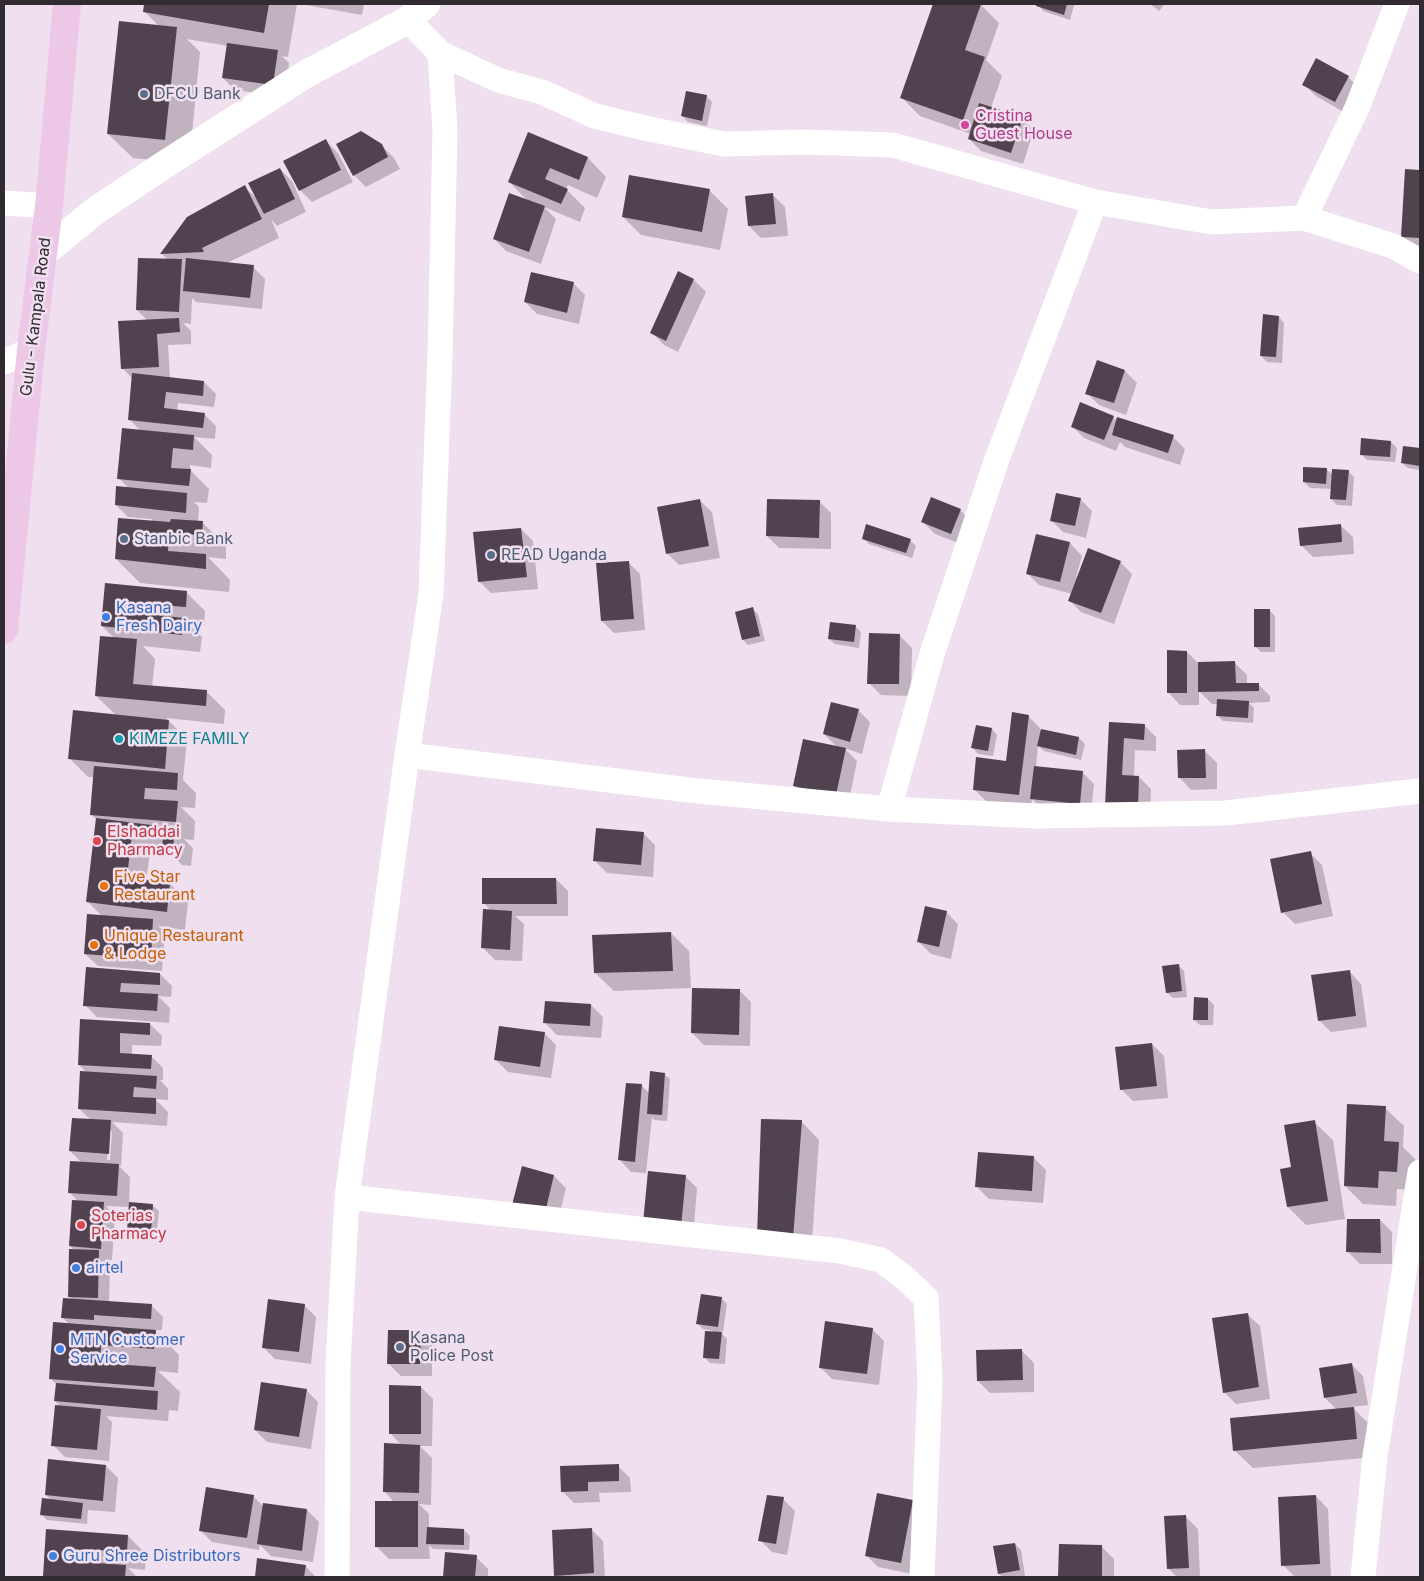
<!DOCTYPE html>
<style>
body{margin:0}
#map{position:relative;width:1424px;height:1581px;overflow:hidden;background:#f0dfef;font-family:Inter,sans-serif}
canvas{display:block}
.frame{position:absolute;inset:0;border:5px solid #312b31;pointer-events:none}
</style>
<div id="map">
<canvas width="1424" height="1581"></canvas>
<div class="frame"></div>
</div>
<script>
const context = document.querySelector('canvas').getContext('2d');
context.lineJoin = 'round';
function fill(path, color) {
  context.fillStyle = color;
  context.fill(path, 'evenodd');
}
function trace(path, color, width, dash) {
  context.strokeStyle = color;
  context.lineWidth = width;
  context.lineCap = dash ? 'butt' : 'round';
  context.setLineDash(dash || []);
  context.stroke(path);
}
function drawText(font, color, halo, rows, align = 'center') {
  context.font = font + ' Inter,sans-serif';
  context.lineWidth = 5;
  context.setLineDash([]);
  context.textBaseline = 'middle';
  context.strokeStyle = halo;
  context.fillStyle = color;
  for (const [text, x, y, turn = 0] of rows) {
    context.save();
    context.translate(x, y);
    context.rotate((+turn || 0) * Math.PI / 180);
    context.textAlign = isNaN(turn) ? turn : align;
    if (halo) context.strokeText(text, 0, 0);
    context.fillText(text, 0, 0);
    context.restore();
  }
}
const shadow = new Path2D(`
 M145 4H297L288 57 282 56 289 63 285 97 235 90 223 78 228 46 187 39 200 52 189 164 133 158 108 134 159 26 144 11Z
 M300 4H364L362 15Z
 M935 4H983L982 6 999 23 986 60 1002 76 991 108 1022 118 1034 130 1023 164 981 151 969 139 971 134 920 116 902 98Z
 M1038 4H1073L1074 5 1070 20 1043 11Z
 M1150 4H1165L1159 11Z
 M1348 77 1360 89 1347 114 1316 96 1304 84Z
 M706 96 712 102 707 126 688 122 682 116Z
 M529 134 588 158 606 177 597 198 568 185 566 189 585 208 580 222 544 207 556 219 541 264 506 251 494 239 529 202 509 182Z
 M326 141 338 153 353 182 312 202 300 190Z
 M381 145 394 158 400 169 366 187 354 175Z
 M280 169 292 181 306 212 277 226 271 219 279 238 225 264 253 267 265 279 262 309 196 302 192 298 191 324 183 323 191 331V344L168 345 170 378 204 382 216 394 214 407 178 403 177 411 204 414 216 426 215 439 194 437 212 455 211 468 190 465V470L209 489 207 503 194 502 199 507 198 522H202L226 546V559L208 557 230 580 229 592 140 583 116 559 152 522V519L128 517 116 505 129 489 119 478 141 431 129 419 133 379 122 368 148 321 137 310 168 260 161 253 245 187 258 200Z
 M1406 170 1420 171V254L1402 236Z
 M710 191 728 209 720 250 641 235 623 217Z
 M773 195 785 207 788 236 761 238 749 226 746 197Z
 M679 273 694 280 706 292 678 352 664 345 652 333Z
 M573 283 585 295 579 324 537 314 525 302Z
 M1279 317 1284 323 1282 363 1267 362 1261 356Z
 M1125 371 1137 383 1126 415 1099 405 1087 393Z
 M1113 417 1117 421 1173 437 1185 449 1180 465 1125 447 1120 442 1116 451 1084 438 1072 426Z
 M1391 442 1397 448 1395 462 1367 460 1361 454Z
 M1404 447 1420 449V470L1408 468 1402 463Z
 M1326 469 1333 475 1348 471 1354 477 1352 506 1337 505 1331 499 1332 489 1310 488 1304 482Z
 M1080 499 1092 511 1086 538 1063 532 1051 520Z
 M699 500 712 512 720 558 679 565 667 553Z
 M819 501 831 513V549L779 548 767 536Z
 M960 510 972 522 963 545 935 534 923 522Z
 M1340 525 1353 537 1354 554 1313 557 1301 545Z
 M521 529 533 541 538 589 491 593 479 581Z
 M1037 535 1070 543 1082 556 1076 577 1120 562 1132 574 1114 624 1081 612 1069 600 1072 594 1039 585 1027 573Z
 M863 538 910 540 916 546 912 558 869 544Z
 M628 562 640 574 645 630 614 633 602 621Z
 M106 584 186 592 205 611 204 625 188 624 202 637 200 652 143 646 155 659 152 687 206 691 225 710 224 724 166 718 187 739 183 780 196 793 195 808 181 807 195 821 194 840 184 839 193 848 191 866 182 865 172 855 150 853 146 881 170 884 188 902 185 930 158 926 165 932 162 971 98 966 85 954 103 917 88 902 97 820 91 814 94 777H88L70 759 117 716 96 696 114 638 102 626Z
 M753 609 758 614 765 641 748 645 743 640Z
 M1269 610 1275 616V652H1261L1255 646Z
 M855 626 861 632 859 648 835 644 829 639Z
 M900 636 912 648 911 696 881 695 869 683Z
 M1187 652 1199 664 1235 663 1247 675V684H1258L1270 696V702L1249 703 1254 708 1253 723 1223 721 1217 715 1218 704H1212L1199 691V705H1180L1168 692Z
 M858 710 870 722 862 754 844 748 857 761 848 806 807 798 795 786 838 748 824 734Z
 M1028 716 1040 728V730L1079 738 1085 744 1081 760 1044 751 1038 746 1036 767 1082 772 1094 784 1091 815 1044 810 1032 799 1031 807 986 801 974 789 1007 763Z
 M1110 723 1144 725 1156 737V751L1135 750 1134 777H1139L1151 789 1150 819 1118 818Z
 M992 729 997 735 993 756 978 754 973 748Z
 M1205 751 1217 763V789L1191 790 1179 777Z
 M643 833 655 845 653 877 607 873 595 861Z
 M1310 853 1322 865 1333 916 1295 924 1283 912Z
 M556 879 568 891V916H515L524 924 522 961 495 960 483 948 491 911 484 903Z
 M946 912 958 924 951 959 931 954 919 942Z
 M671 933 689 951 691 988 614 991 595 973Z
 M1178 965 1184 971 1187 997 1173 998 1167 993Z
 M87 968 160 974 172 986 171 997 158 996 170 1008 169 1023 97 1017 85 1005Z
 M1349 971 1361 984 1367 1027 1331 1032 1319 1020Z
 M739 990 751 1002 750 1046 704 1045 692 1033Z
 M1208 999 1214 1005 1213 1025H1200L1194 1020Z
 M591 1005 603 1017 601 1038 557 1035 545 1023Z
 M81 1020 150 1024 162 1036 161 1046 132 1045V1055L151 1056 163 1068V1080H160L168 1089V1100L155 1099 168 1112 167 1126 112 1122 123 1133 121 1166 118 1165 130 1177 129 1204 153 1206 159 1211 156 1238 134 1236 128 1230 130 1207 106 1206 115 1216 112 1260H106L110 1264 109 1302 151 1305 163 1317 162 1330H154L179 1355 178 1373 158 1371 180 1392 178 1411 169 1410 168 1421 106 1416 112 1422 109 1461 65 1457 53 1445 61 1407 55 1401 57 1385 51 1379 69 1324 63 1318 73 1300 69 1296 75 1251 70 1246 79 1202 69 1192 82 1163 70 1151 91 1120 79 1109 87 1073 79 1065ZM109 1131H112L110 1160H107Z
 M544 1033 556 1045 551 1078 508 1072 496 1060Z
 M1152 1044 1164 1056 1168 1098 1133 1101 1121 1089Z
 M664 1074 670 1079 667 1121 654 1120 652 1117 646 1173 631 1172 619 1159 642 1086 650 1094Z
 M1385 1108 1404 1126 1403 1147 1417 1161 1415 1190 1397 1189 1396 1206 1363 1204 1345 1186Z
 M801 1121 819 1140 811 1256 777 1255Z
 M1314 1122 1333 1140 1345 1219 1306 1225 1288 1207 1292 1168Z
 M1034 1158 1046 1170 1043 1203 989 1199 977 1187Z
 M554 1176 566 1188 556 1228 525 1220Z
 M685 1176 697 1188 693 1238 657 1235Z
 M1380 1220 1392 1232V1264H1360L1348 1252Z
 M721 1298 727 1304 723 1332 719 1331 727 1339 725 1364 710 1363 704 1357 713 1331 703 1329 697 1323Z
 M304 1305 316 1317 311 1364 275 1359 263 1347Z
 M1247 1314 1260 1326 1270 1399 1236 1404 1224 1392Z
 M872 1329 884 1341 879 1385 832 1379 820 1367Z
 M420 1332 432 1344V1376H401L389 1364Z
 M1022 1351 1034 1363V1392L990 1393 978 1381Z
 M1351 1364 1363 1376 1368 1405 1352 1407 1372 1427 1375 1457 1253 1468 1234 1450 1337 1410 1325 1398Z
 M421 1387 433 1399 432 1446H420L432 1458 431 1505 419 1504 429 1514V1529L464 1530 470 1536 469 1550 433 1549 429 1545 430 1559H389L377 1547 394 1502 384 1491 401 1445 390 1433Z
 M306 1390 318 1402 311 1449 267 1442 255 1430Z
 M106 1466 118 1478 115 1512 88 1510 87 1524 47 1520 41 1514 52 1501 46 1495Z
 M618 1466 630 1478 631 1492 599 1493 600 1502 574 1503 562 1491Z
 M253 1496 263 1506 307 1510 319 1522 313 1562 271 1556 260 1545 259 1550 212 1542 200 1530Z
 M1316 1496 1328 1509 1331 1576 1295 1577 1283 1565Z
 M783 1499 795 1511 787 1555 772 1552 760 1540Z
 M912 1501 924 1513 913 1574 878 1567 866 1555Z
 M1186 1517 1198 1529 1200 1577H1177L1168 1568Z
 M591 1529 603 1541 605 1577H558L556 1575Z
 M47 1531 128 1536 146 1554 145 1570 128 1568 137 1577H46L44 1575Z
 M1015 1544 1021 1550 1025 1576 1003 1577 999 1574Z
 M1102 1547 1114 1559V1577H1059Z
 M446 1553 476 1557 488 1569V1577H444Z
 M258 1560 305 1566 316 1577H256Z`);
const building = new Path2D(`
 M144 4H269L264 33 143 12Z
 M933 4H981L965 50 985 57 963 120 900 98Z
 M1036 4H1067L1064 15 1036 6Z
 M119 21 177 27 165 140 107 134Z
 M227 43 278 50 273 85 222 78Z
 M1316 58 1349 76 1335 102 1302 85Z
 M686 91 707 95 702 121 681 116Z
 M979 103 1023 117 1011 153 968 139Z
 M361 131 382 144 388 157 353 176 336 144Z
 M528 132 588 157 579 180 550 168 545 179 568 189 561 204 508 182Z
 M326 139 341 170 299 191 283 161Z
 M280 168 295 199 264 214 248 183Z
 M1405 169 1420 170V238L1401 237Z
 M629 175 710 189 702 232 622 217Z
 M245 185 262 219 202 248 204 252 160 254 187 217Z
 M509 193 545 206 529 252 493 239Z
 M773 193 776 224 748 226 745 196Z
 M138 258 182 259 179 312 136 310Z
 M186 258 254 265 250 298 183 291Z
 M678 271 694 279 666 341 650 333Z
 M531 272 574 282 567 313 524 302Z
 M1263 314 1279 316 1276 357 1260 356Z
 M179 318 180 332 157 334 159 367 121 369 118 321Z
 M1097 360 1125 370 1114 403 1085 394Z
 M132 373 204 381 203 396 166 392 164 408 205 413 203 428 128 420Z
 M1080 402 1114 416 1104 440 1071 427Z
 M1117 417 1174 435 1168 453 1112 435Z
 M122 428 194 435 193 450 173 448 171 468 191 469 189 486 117 479Z
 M1361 438 1391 441 1390 457 1360 455Z
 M1403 446 1420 448V466L1401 463Z
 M1303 467 1327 468 1326 484 1303 482Z
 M1332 469 1349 470 1346 500 1330 499Z
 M116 486 187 493 186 513 115 505Z
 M1056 493 1081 498 1075 526 1050 521Z
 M931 497 961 509 951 534 921 522Z
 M700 499 709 546 666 554 657 507Z
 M767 499 820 500 819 538 766 536Z
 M118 518 170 522 171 519 203 521 202 535 169 533 168 551 206 554V569L115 559Z
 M866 524 911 539 906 553 862 539Z
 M1341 524 1342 542 1300 546 1298 528Z
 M521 528 527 577 478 582 473 532Z
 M1036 534 1070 542 1060 582 1026 574Z
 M1088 548 1121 561 1101 613 1068 601Z
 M629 561 634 619 601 621 596 563Z
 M105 583 187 591 186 607 147 604 146 614 184 618 182 635 101 626Z
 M753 607 760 636 742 640 735 612Z
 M1254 609H1270V647H1254Z
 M830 622 856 625 854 642 828 639Z
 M869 633 900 634 899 684H867Z
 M100 636 137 639 133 684 207 690 206 706 95 696Z
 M1167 650 1187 651V693H1167Z
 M1235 661 1236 683H1259V691L1198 692V662Z
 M1217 699 1249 701 1248 718 1216 716Z
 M831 702 859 709 850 742 823 734Z
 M73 710 169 720 165 769 68 759Z
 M1012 712 1029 715 1019 795 973 790 976 757 1006 761Z
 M1109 722 1145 724 1144 740 1124 738 1122 775 1139 776 1138 808 1105 806Z
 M976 725 992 728 988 751 971 748Z
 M1041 729 1079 737 1076 755 1037 746Z
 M803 739 846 748 836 795 793 786Z
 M1205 749 1206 778H1178L1177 750Z
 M94 766 178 773 177 790 145 788 144 799 178 801 176 822 90 815Z
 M1034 766 1083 771 1080 804 1030 799Z
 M96 818 175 828 173 848 162 847 163 839 132 835 127 877 170 883 167 912 86 902Z
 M596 828 644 832 641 865 593 861Z
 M1311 851 1322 904 1281 913 1270 859Z
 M482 878H556L557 904H482Z
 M925 906 947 911 939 947 917 942Z
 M483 909 512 911 510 950 481 948Z
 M87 914 153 919 151 959 84 954Z
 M671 932 673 971 594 973 592 935Z
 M1179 964 1182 991 1166 993 1162 966Z
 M86 967 160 973V985L121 983 120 992 158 994 157 1011 83 1006Z
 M1350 970 1356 1016 1318 1021 1311 975Z
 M692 988 740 989 739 1035 691 1033Z
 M1194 997 1208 998V1020H1193Z
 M545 1001 591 1004 590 1026 543 1023Z
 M80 1019 150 1023V1035L120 1033V1053L152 1055 151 1069 78 1065Z
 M499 1026 545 1032 540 1067 494 1060Z
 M1152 1043 1157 1086 1120 1090 1115 1047Z
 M80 1071 157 1076 156 1089 134 1087 133 1097 156 1098V1114L78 1109Z
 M650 1071 665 1073 662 1115 647 1114Z
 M626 1083 642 1084 635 1162 618 1160Z
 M1347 1104 1386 1106 1384 1141 1399 1142 1397 1172 1379 1171 1378 1188 1344 1186Z
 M72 1118 111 1120 109 1154 69 1151Z
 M761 1119 802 1120 793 1239 757 1237Z
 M1315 1120 1328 1201 1287 1207 1280 1169 1291 1167 1284 1125Z
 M978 1152 1034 1156 1032 1191 975 1187Z
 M70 1161 119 1164 117 1196 68 1193Z
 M522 1166 554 1175 544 1217 511 1209Z
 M648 1171 686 1175 681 1227 643 1223Z
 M72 1200 104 1202 101 1249 69 1246Z
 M129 1202 153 1204 151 1233 127 1231Z
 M1347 1219H1380L1381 1253 1346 1252Z
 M69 1249 99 1250 98 1298 68 1297Z
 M701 1294 722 1297 718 1327 696 1324Z
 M63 1298 152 1304 151 1319 94 1315V1320L61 1318Z
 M268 1299 305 1304 299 1352 262 1348Z
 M1248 1313 1259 1387 1223 1393 1212 1318Z
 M825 1321 873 1328 867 1374 819 1368Z
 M53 1322 156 1330 154 1349 101 1345 100 1363 156 1367 154 1387 49 1379Z
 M388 1330H421L420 1364H387Z
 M705 1331 722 1332 719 1359 703 1358Z
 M1022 1349 1023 1380 977 1381 976 1350Z
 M1352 1363 1357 1393 1324 1398 1319 1368Z
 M261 1382 307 1389 299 1437 254 1430Z
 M56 1383 158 1391 157 1410 54 1401Z
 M389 1385 421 1386V1434H389Z
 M55 1405 101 1409 97 1450 51 1446Z
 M1354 1407 1357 1439 1233 1451 1230 1418Z
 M384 1443 420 1445 419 1493 383 1492Z
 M48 1459 106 1465 103 1501 45 1495Z
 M619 1464V1481L588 1482V1491L561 1492 560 1466Z
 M206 1487 254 1495 247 1538 199 1531Z
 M877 1493 913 1500 901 1563 865 1556Z
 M767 1495 784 1497 776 1544 758 1541Z
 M1316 1495 1320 1564 1281 1566 1278 1497Z
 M42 1498 83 1503 81 1519 40 1515Z
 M375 1501H418V1547H375Z
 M263 1503 307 1509 302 1551 257 1544Z
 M1186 1515 1189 1568 1167 1569 1164 1516Z
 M427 1527 464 1529V1545L426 1544Z
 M592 1528 594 1573 554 1576 552 1530Z
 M46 1529 128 1535 127 1552 84 1549 83 1562 126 1565 125 1577 43 1576Z
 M1015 1543 1020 1570 998 1574 993 1546Z
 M1059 1544 1102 1545V1577H1058Z
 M445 1552 477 1555 475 1577H443Z
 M257 1558 306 1565 304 1577H255Z`);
const minor = new Path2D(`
 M408 20 440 53 498 80 542 92 595 116 649 129 724 144 804 142 893 145 1095 202 1212 222 1304 218 1393 246 1420 261
 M4 203 49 206
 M1304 218 1357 108 1397 4
 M4 362 31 350
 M407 755 689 790 889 809 1037 816 1226 813 1420 791
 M889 809 932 654 997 459 1095 202
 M347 1197 840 1251 881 1260 905 1278 926 1298 930 1380 922 1577
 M337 1577 338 1364 347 1197 407 755 431 594 440 355 445 131 440 53
 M1363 1577 1375 1456 1420 1172`);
const tertiary = new Path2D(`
 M44 253 95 211 164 165 306 74 408 20 426 4`);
const primary = new Path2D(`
 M4 630 31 350 49 206 67 4`);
const markers = [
 [144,94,5,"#5c6f8a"],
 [965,125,5,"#d1479c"],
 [124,539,5,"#5c6f8a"],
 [491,555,5,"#5c6f8a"],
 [106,617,5,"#3f7fe0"],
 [119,739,5,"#0f9aa8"],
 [97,841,5,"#e0444e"],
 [104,886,5,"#e8710a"],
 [94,945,5,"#e8710a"],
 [81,1225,5,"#e0444e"],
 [76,1268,5,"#3f7fe0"],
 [400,1347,5,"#5c6f8a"],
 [60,1349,5,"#3f7fe0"],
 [53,1556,5,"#3f7fe0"]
];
const serviceNames = [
 ["DFCU Bank",154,94],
 ["Stanbic Bank",134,539],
 ["READ Uganda",501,555],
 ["Kasana",410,1338],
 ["Police Post",410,1356]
];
const hotelNames = [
 ["Cristina",975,116],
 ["Guest House",975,134]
];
const streetNames = [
 ["Gulu - Kampala Road",36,317,-83]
];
const shopNames = [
 ["Kasana",116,608],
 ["Fresh Dairy",116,626],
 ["airtel",86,1268],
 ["MTN Customer",70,1340],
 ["Service",70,1358],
 ["Guru Shree Distributors",63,1556]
];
const cultureNames = [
 ["KIMEZE FAMILY",129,739]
];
const healthNames = [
 ["Elshaddai",107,832],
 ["Pharmacy",107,850],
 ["Soterias",91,1216],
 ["Pharmacy",91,1234]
];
const foodNames = [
 ["Five Star",114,877],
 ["Restaurant",114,895],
 ["Unique Restaurant",104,936],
 ["& Lodge",104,954]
];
fill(shadow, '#0003');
fill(building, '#50424f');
trace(minor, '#fff', 25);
trace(tertiary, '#fff', 28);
trace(primary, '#ecc8e6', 28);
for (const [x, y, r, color] of markers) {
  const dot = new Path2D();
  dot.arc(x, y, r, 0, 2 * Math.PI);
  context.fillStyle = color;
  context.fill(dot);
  trace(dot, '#f0dfef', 2);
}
drawText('16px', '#4e5e75', '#f0dfef', serviceNames, 'left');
drawText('16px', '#b23c85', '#f0dfef', hotelNames, 'left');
drawText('16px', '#312b31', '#f0dfef', streetNames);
drawText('16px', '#366cbe', '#f0dfef', shopNames, 'left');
drawText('16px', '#0d838f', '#f0dfef', cultureNames, 'left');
drawText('16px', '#be3a42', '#f0dfef', healthNames, 'left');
drawText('16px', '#c56008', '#f0dfef', foodNames, 'left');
</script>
